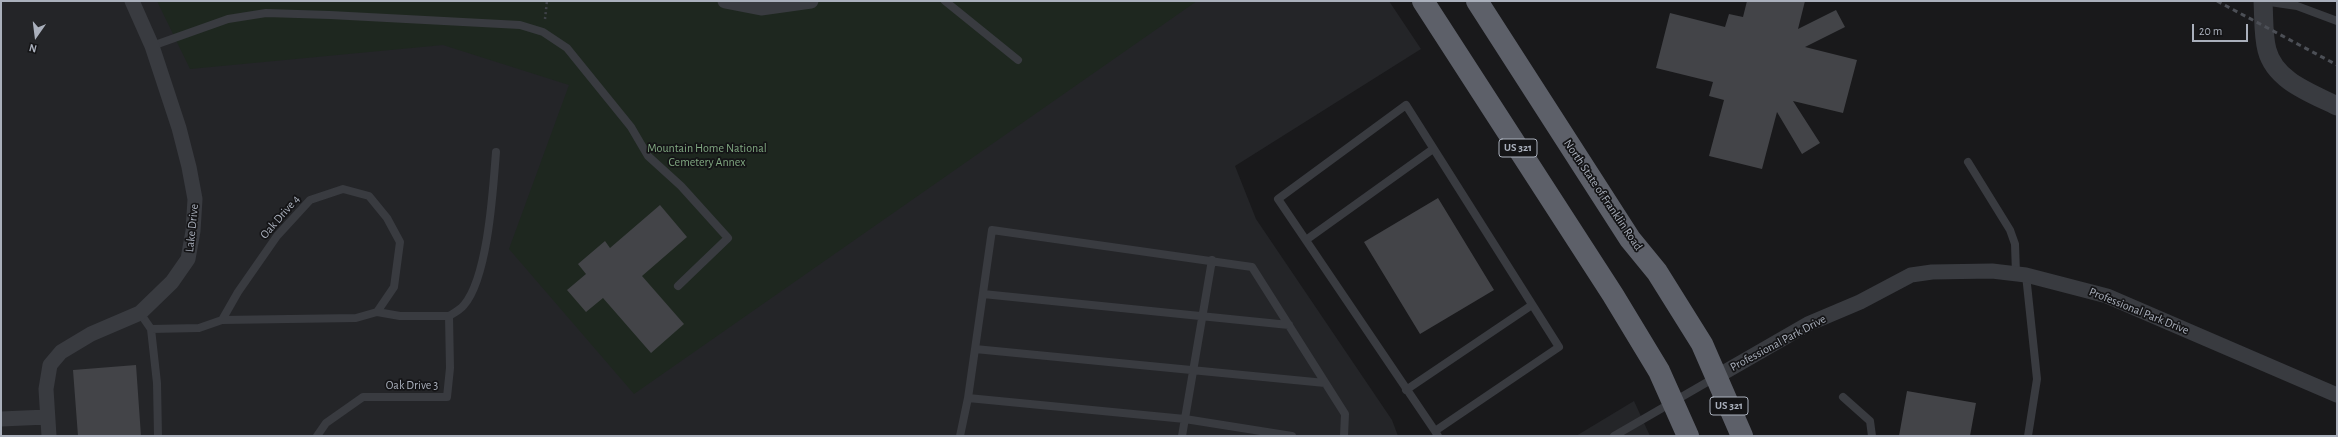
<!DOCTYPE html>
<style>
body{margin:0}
#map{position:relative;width:2338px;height:437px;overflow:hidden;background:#19191b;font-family:"Alegreya Sans",sans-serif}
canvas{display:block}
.frame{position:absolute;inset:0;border:2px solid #aab0bc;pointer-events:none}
.north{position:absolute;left:16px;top:16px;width:40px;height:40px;-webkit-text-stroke:3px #141416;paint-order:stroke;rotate:194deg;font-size:11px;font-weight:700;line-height:16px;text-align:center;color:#aab0bc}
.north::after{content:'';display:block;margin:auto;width:14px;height:18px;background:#aab0bc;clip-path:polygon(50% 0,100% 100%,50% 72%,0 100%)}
.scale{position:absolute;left:2192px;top:24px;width:56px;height:18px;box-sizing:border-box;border:2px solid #aab0bc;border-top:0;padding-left:5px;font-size:12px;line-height:14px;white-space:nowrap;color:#aab0bc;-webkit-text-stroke:3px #141416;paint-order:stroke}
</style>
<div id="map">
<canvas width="2338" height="437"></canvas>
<div class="frame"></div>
<div class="north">N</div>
<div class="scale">20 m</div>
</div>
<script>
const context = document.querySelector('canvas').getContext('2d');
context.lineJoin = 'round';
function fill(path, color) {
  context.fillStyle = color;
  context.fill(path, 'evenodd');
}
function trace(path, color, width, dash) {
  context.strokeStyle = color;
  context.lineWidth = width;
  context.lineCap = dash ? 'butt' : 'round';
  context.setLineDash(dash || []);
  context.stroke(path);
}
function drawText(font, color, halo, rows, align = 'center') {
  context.font = font + ' "Alegreya Sans",sans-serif';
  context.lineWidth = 3.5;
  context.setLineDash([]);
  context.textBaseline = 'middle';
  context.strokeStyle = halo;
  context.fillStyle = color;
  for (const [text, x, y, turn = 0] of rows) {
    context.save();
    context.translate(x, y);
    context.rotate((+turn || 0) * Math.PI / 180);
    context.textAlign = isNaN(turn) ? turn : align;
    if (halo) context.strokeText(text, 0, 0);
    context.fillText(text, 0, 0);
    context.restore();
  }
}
const built = new Path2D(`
 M1 1H1389L1421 49 1235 166 1256 219 1392 420 1398 436H1Z
 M1634 401 1650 436H1576Z`);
const green = new Path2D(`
 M157 1H1197L634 394 509 249 569 85 443 45 190 69Z`);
const building = new Path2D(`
 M1747 1H1805L1798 29 1836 10 1845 27 1805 47 1857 60 1843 113 1793 101 1820 143 1802 154 1777 112 1762 169 1709 156 1724 100 1709 96 1713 82 1656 68 1670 13 1725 27 1729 14 1743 17Z
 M1438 198 1494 290 1420 334 1364 242Z
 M660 205 687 237 642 276 684 324 651 353 603 298 586 312 567 290 586 274 578 264 605 241 610 248Z
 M136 365 141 436H78L73 370Z
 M1907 391 1976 403 1970 436H1899Z`);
const path = new Path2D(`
 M545 19 547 1`);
const service = new Path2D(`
 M945 1 1018 60
 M2263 1 2297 6 2337 21
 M152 46 228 19 266 13 330 15 520 25 543 32 567 48 631 127 648 156 681 186 728 238 678 286
 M1968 162 2010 230 2015 244 2016 274
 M1306 240 1433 149
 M2026 275 2037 379 2028 436
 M983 294 1289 325
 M140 313 151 329 199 328 222 320 238 292 277 236 310 200 343 189 369 196 387 218 400 242 394 287 377 312 356 318 222 320
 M449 316C454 313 460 310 464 305 488 277 493 190 496 152
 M151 329 157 383 158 436
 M975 349 1325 383
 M1406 390 1532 305
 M1843 397 1870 421 1872 436
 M1435 431 1559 347 1406 105 1278 199 1435 431 1438 436
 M317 436 326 423 363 397H447L450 368 449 316H400L377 312
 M960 436 968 398
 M1182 436 1212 260
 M1292 436 1185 419 968 398 992 230 1252 267 1345 414 1344 436
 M1614 436 1716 377`);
const minor = new Path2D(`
 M725 1 761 8 811 1
 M1716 377 1808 324 1860 302 1911 275 1932 272 1992 271 2026 275 2107 296 2337 395
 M1 419 47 417
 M49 436 46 389 50 365 61 352 91 334 140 313 172 282 188 259 193 231 195 199 189 167 179 128 152 46 132 1`);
const tertiary = new Path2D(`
 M2263 1C2264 17 2263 35 2267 50 2275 81 2311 93 2337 106`);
const trunk = new Path2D(`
 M1423 1 1613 295 1659 371 1688 436
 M1477 1 1630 239 1657 272 1702 344 1742 436`);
const rail = new Path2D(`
 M2217 1 2337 65`);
const shields = [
 [1518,148,38],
 [1729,406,38]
];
const shieldNames = [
 ["US 321",1518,148],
 ["US 321",1729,406]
];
const parkNames = [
 ["Mountain Home National",707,148],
 ["Cemetery Annex",707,162]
];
const streetNames = [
 ["North State of Franklin Road",1603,195,56],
 ["Oak Drive 4",280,217,-49],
 ["Lake Drive",192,228,-84],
 ["Professional Park Drive",2139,311,22],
 ["Professional Park Drive",1778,343,-28],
 ["Oak Drive 3",412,385]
];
fill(built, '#242528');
fill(green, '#1e271f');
fill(building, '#434448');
trace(path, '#3f4248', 2.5, [2, 3]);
trace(service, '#393b40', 8);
trace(minor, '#393b40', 15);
trace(tertiary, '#393b40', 19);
trace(trunk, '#5d6069', 22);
trace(rail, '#4c4f56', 3, [5, 4]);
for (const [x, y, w] of shields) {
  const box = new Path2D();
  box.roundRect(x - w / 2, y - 9, w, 18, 3);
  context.fillStyle = '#141416';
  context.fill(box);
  trace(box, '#aab0bc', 1);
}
drawText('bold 11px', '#aab0bc', null, shieldNames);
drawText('12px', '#80a881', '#141416', parkNames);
drawText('12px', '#aab0bc', '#141416', streetNames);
</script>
